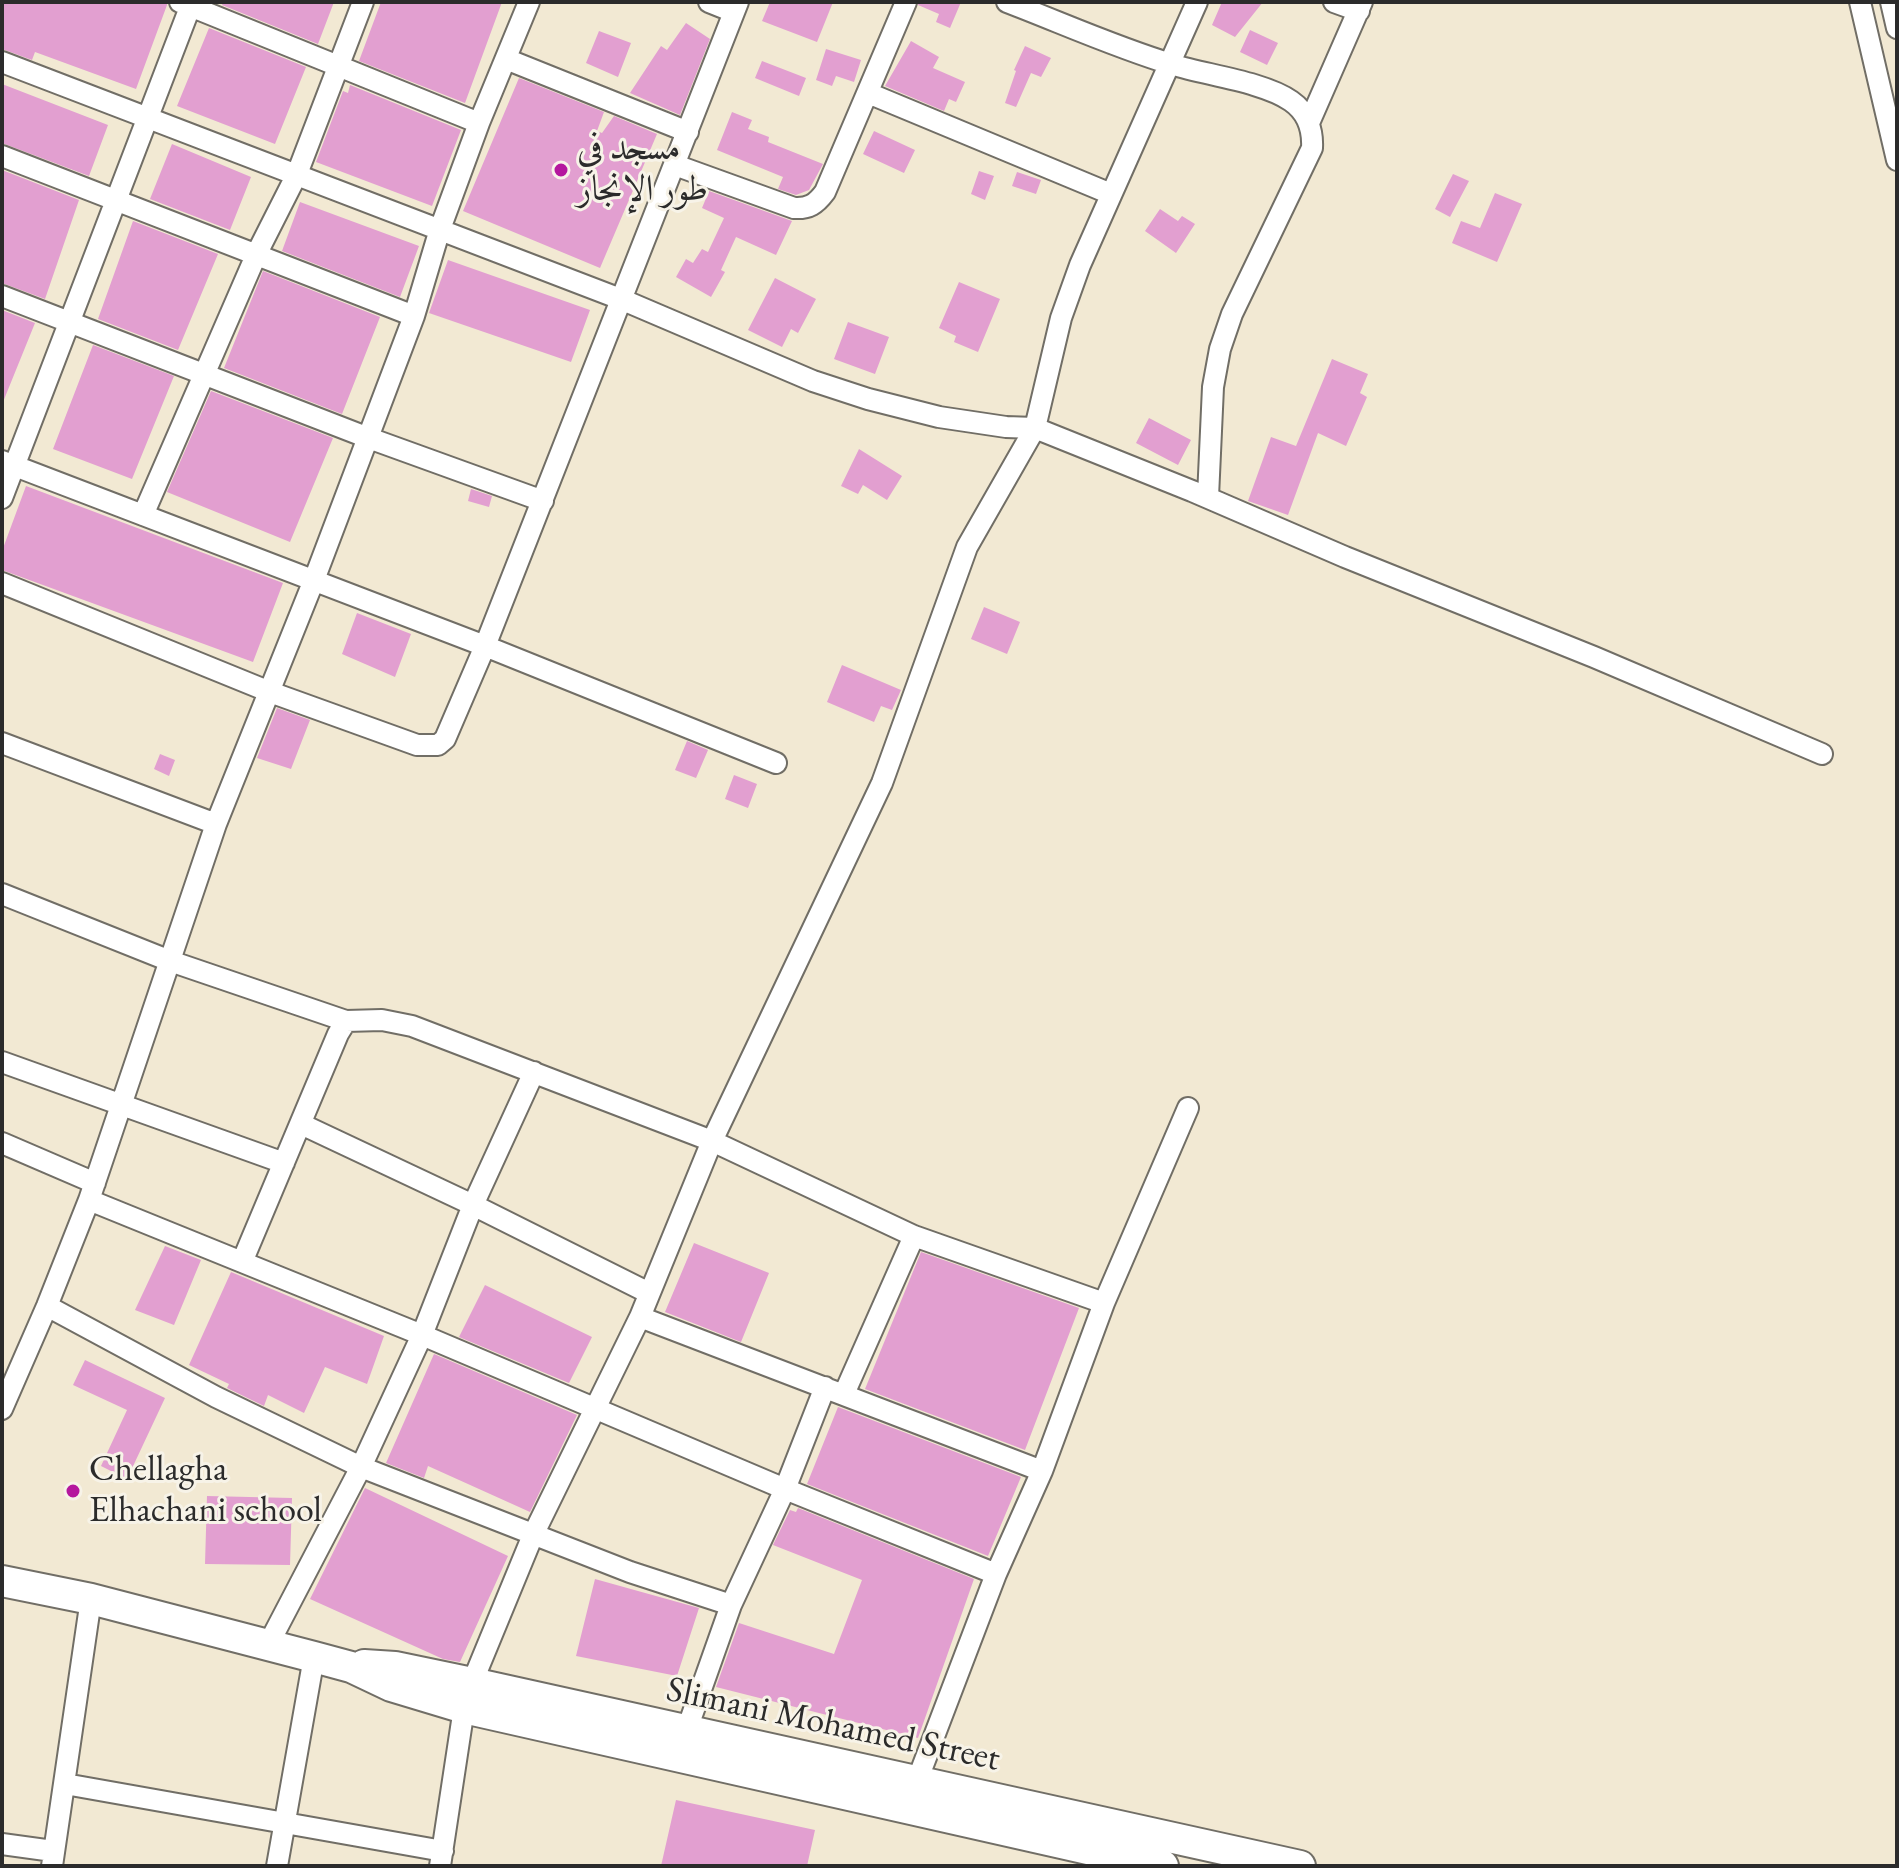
<!DOCTYPE html>
<meta charset="utf-8">
<style>
body{margin:0}
#map{position:relative;width:1899px;height:1868px;overflow:hidden;background:#f2e9d3;font-family:"EB Garamond",serif}
canvas{display:block}
.frame{position:absolute;inset:0;border:4px solid #2b2b2b;pointer-events:none}
</style>
<div id="map">
<canvas width="1899" height="1868"></canvas>
<div class="frame"></div>
</div>
<script>
const context = document.querySelector('canvas').getContext('2d');
context.lineJoin = 'round';
function fill(path, color) {
  context.fillStyle = color;
  context.fill(path, 'evenodd');
}
function trace(path, color, width, dash) {
  context.strokeStyle = color;
  context.lineWidth = width;
  context.lineCap = dash ? 'butt' : 'round';
  context.setLineDash(dash || []);
  context.stroke(path);
}
function drawText(font, color, halo, rows, align = 'center') {
  context.font = font + ' "EB Garamond",Amiri,serif';
  context.lineWidth = 6;
  context.setLineDash([]);
  context.textBaseline = 'middle';
  context.strokeStyle = halo;
  context.fillStyle = color;
  for (const [text, x, y, turn = 0] of rows) {
    context.save();
    context.translate(x, y);
    context.rotate((+turn || 0) * Math.PI / 180);
    context.textAlign = isNaN(turn) ? turn : align;
    if (halo) context.strokeText(text, 0, 0);
    context.fillText(text, 0, 0);
    context.restore();
  }
}
const building = new Path2D(`
 M2 2H167V5L136 89 35 52 32 60 2 49Z
 M223 2H334L318 44 222 5Z
 M381 2H502L465 103 359 61Z
 M770 2H833L817 42 762 21Z
 M919 2H961L950 28 936 22 939 14 918 5Z
 M1222 2H1263L1235 37 1212 25Z
 M686 23 710 39 680 115 630 93 661 46 667 50Z
 M209 28 306 67 275 144 177 106Z
 M1250 30 1278 43 1267 65 1240 52Z
 M599 31 631 43 618 77 586 63Z
 M911 41 939 57 933 68 965 82 956 102 949 99 944 111 885 86Z
 M1025 46 1051 58 1041 77 1031 73 1016 107 1005 103 1016 71 1014 70Z
 M826 49 861 60 854 82 836 76 832 86 816 80Z
 M762 61 806 78 799 96 755 78Z
 M519 78 604 112 597 131 602 133 614 116 657 134 600 268 463 211Z
 M2 84 108 125 89 176 2 143Z
 M350 85 461 130 432 206 316 162 343 91 348 93Z
 M732 112 752 120 748 129 769 137 768 142 823 164 809 190 796 195 778 189 783 177 717 150Z
 M874 131 915 150 904 173 863 154Z
 M172 144 251 177 230 230 150 199Z
 M2 170 79 200 45 299 2 283Z
 M979 171 994 176 985 200 971 194Z
 M1017 172 1041 180 1036 194 1012 186Z
 M1453 174 1469 181 1450 217 1435 209Z
 M709 191 792 221 776 255 736 237 721 270 725 272 711 297 676 277 686 259 693 263 702 249 708 252 724 218 702 208Z
 M1495 193 1522 204 1497 262 1452 243 1461 221 1480 228Z
 M300 202 419 246 400 297 282 251Z
 M1160 209 1178 221 1182 216 1195 224 1176 253 1145 231Z
 M133 221 218 254 178 350 98 319Z
 M448 260 590 310 571 362 429 313Z
 M263 271 380 317 342 414 224 368Z
 M775 278 816 299 798 333 791 329 782 347 748 330Z
 M959 282 1000 299 978 352 954 342 956 336 939 328Z
 M2 310 35 323 3 402H2Z
 M848 322 889 337 875 374 834 359Z
 M93 345 174 376 132 479 53 449Z
 M1332 359 1368 374 1360 393 1367 397 1346 446 1318 433 1288 515 1248 501 1271 437 1296 446Z
 M211 391 333 438 290 542 167 492Z
 M1149 418 1191 440 1178 465 1136 443Z
 M859 449 902 476 887 500 863 485 858 494 841 486Z
 M26 486 283 583 253 662 2 570V551Z
 M471 489 492 496 489 507 468 501Z
 M984 607 1020 622 1007 654 971 639Z
 M357 613 411 634 395 677 342 654Z
 M842 665 901 690 892 710 881 706 874 722 827 702Z
 M277 708 310 720 291 769 257 758Z
 M687 741 708 750 696 778 675 770Z
 M160 754 175 760 169 776 154 769Z
 M734 775 757 784 748 808 725 799Z
 M694 1243 769 1273 741 1342 665 1312Z
 M165 1246 201 1260 174 1325 135 1310Z
 M921 1252 1079 1308 1025 1450 865 1389Z
 M231 1272 384 1336 367 1384 325 1367 304 1413 268 1395 264 1406 227 1388 229 1384 189 1365Z
 M485 1285 592 1337 569 1383 459 1337Z
 M434 1354 577 1415 530 1512 428 1466 424 1478 386 1463Z
 M85 1360 165 1398 127 1479 101 1466 127 1410 73 1385Z
 M838 1407 1021 1477 988 1556 807 1484Z
 M365 1488 508 1556 460 1662 443 1659 310 1599Z
 M207 1496 292 1498 290 1565 205 1564Z
 M798 1508 974 1579 918 1738 716 1687 739 1623 834 1654 862 1580 773 1545 790 1510 796 1512Z
 M595 1579 699 1608 677 1676 576 1656Z
 M676 1800 815 1830 807 1866H661Z`);
const street = new Path2D(`
 M180 2 479 123
 M709 2 734 12
 M1007 2C1062 23 1117 48 1174 65 1206 75 1264 82 1291 101 1307 112 1313 130 1312 148L1232 314 1220 349 1213 387 1208 497
 M1334 2 1359 11
 M1860 2 1897 160
 M1891 2 1897 28
 M506 59 688 132
 M2 62 623 300 813 381 868 399 939 417 1006 427 1035 428 1192 491 1345 557 1594 657 1822 754
 M868 93 1111 194
 M1309 123 1362 2
 M2 156 414 316
 M675 165 794 208C809 209 816 204 825 192L906 2
 M2 296 366 437 543 501
 M2 461 485 646 776 763
 M2 498 192 2
 M143 515 257 253 297 174 363 2
 M2 583 270 692 417 745H438L445 739 485 646 738 2
 M2 743 216 824
 M2 894 170 961 346 1021
 M2 1062 284 1163
 M301 1124 473 1205 649 1293
 M2 1143 95 1183
 M89 1200 422 1335 785 1489 996 1574
 M242 1262 338 1034 346 1021 382 1020 412 1026 712 1141 914 1236 1104 1303 1042 1471 996 1574 917 1781
 M1104 1303 1188 1108
 M47 1306 216 1397 361 1467 630 1572 731 1605
 M844 1394 914 1236
 M2 1409 47 1306 89 1200 216 824 314 580 414 316 440 229 479 123 529 2
 M1042 1471 640 1317 712 1141 882 783 967 547 1035 428 1061 318 1080 265 1197 2
 M268 1645 361 1467 422 1335 473 1205 534 1072
 M472 1683 533 1535 640 1317
 M686 1732 731 1605 785 1489 825 1387
 M65 1784 443 1851
 M2 1844 53 1851
 M52 1866 91 1599
 M277 1866 314 1657
 M440 1866 464 1708`);
const secondary = new Path2D(`
 M2 1581 91 1599 314 1657 351 1667 391 1686 464 1708 1163 1866
 M364 1665 395 1667 472 1683 1300 1866`);
const markers = [
 [561,170,8,"#b5179e"],
 [73,1491,8,"#b5179e"]
];
const poiNames = [
 ["مسجد في",577,149],
 ["طور الإنجاز",577,190],
 ["Chellagha",89,1470],
 ["Elhachani school",89,1511]
];
const streetNames = [
 ["Slimani Mohamed Street",833,1725,12]
];
fill(building, '#e29fd0');
trace(street, '#716e66', 24);
trace(secondary, '#716e66', 34);
trace(street, '#fff', 20);
trace(secondary, '#fff', 30);
for (const [x, y, r, color] of markers) {
  const dot = new Path2D();
  dot.arc(x, y, r, 0, 2 * Math.PI);
  context.fillStyle = color;
  context.fill(dot);
  trace(dot, '#f7f3e8', 3);
}
drawText('36px', '#2b2b2b', '#f7f3e8', poiNames, 'left');
drawText('36px', '#2b2b2b', '#f7f3e8', streetNames);
</script>
